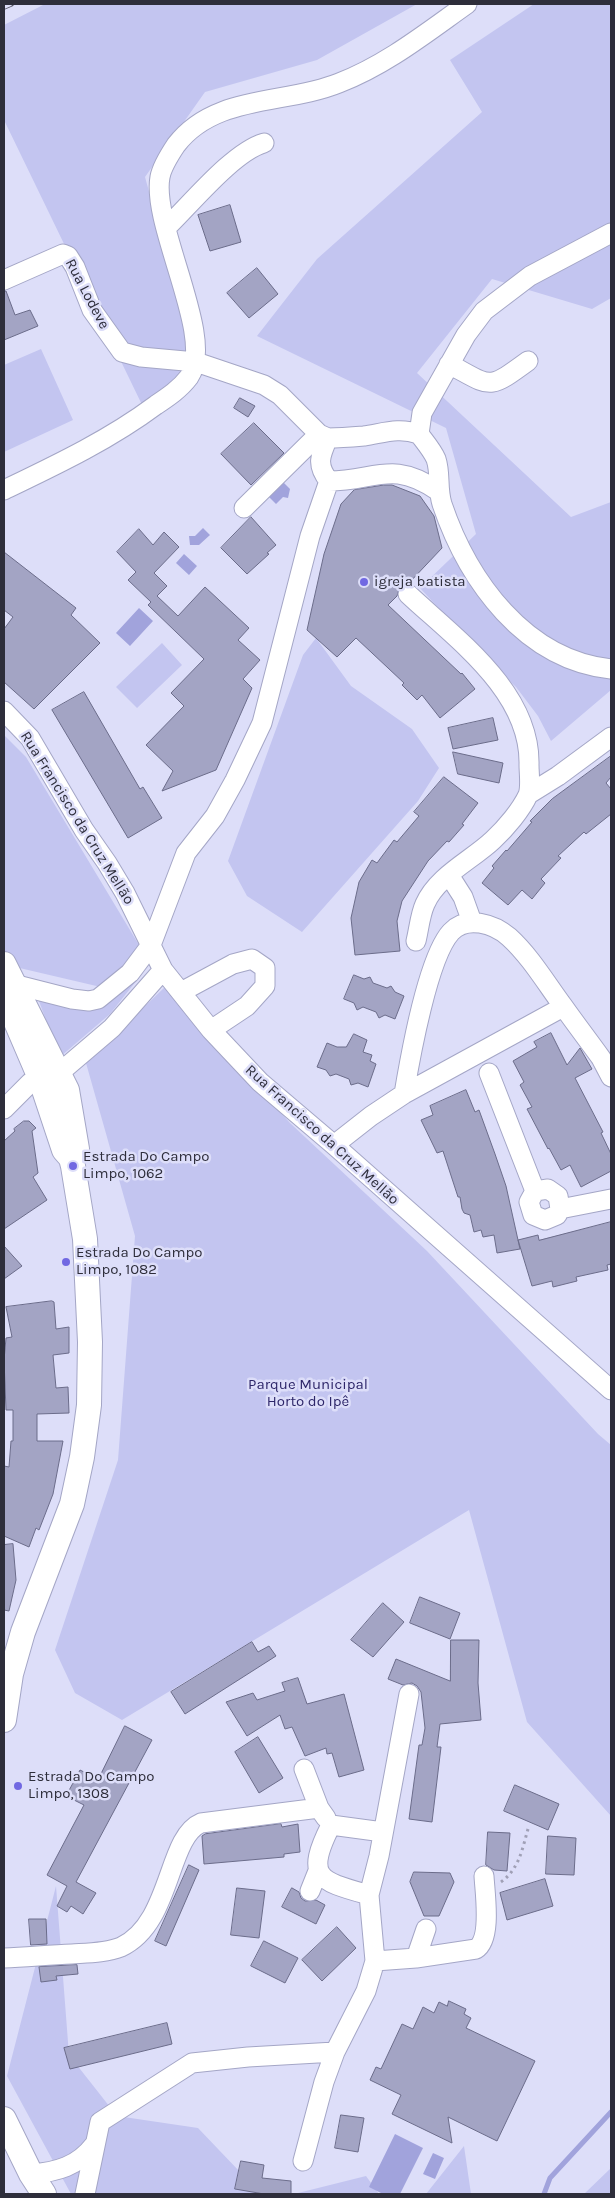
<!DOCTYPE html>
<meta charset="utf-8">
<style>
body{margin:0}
#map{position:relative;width:615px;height:2198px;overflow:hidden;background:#dddef9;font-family:Karla,sans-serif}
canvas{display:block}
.frame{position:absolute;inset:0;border:5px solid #2e2e3b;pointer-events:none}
</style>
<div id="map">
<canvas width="615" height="2198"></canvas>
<div class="frame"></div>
</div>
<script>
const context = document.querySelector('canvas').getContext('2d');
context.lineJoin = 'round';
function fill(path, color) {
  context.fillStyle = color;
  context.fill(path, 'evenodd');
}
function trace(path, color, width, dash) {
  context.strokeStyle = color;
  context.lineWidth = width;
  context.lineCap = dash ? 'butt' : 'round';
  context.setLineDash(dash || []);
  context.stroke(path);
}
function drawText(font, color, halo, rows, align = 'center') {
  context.font = font + ' Karla,sans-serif';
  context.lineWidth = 5;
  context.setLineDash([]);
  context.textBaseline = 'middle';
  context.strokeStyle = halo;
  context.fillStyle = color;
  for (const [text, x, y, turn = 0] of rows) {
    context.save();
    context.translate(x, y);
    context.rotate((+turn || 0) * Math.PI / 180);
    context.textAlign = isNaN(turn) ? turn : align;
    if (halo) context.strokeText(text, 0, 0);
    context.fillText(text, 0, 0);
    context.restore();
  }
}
const green = new Path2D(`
 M45 4H417L317 60 205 92 145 177 196 362 146 413 4 120V25Z
 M534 4H611V298L592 309 492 279 417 373 571 517 611 502V690L551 741 538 716 516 687 478 651 420 588 476 534 446 428 257 336 317 259 482 112 450 60Z
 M41 349 73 420 4 452V365Z
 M316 638 351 686 412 729 439 768 418 801 302 932 247 896 228 861 303 655Z
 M162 643 182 665 137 708 116 687Z
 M4 735 26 757 142 950 105 988 11 966 4 952Z
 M141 975 110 1014 60 1057 37 996 83 1005 118 984Z
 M166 986 290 1123 427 1251 598 1434 611 1445V1816L527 1722 469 1510 122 1720 75 1693 55 1650 118 1460 135 1236 86 1063Z
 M56 1886 69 2055 117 2116 198 2128 261 2194H71L7 2076Z
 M464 2146 471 2194H426Z
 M611 2168V2194H584Z
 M366 2176 379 2194H294Z`);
const water = new Path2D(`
 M282 481 290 489 288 498 283 497 276 504 268 496Z
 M203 528 210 535 199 545H190L189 536H195Z
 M184 554 197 566 189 575 176 563Z
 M139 608 153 621 130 646 116 633Z
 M395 2134 423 2148 400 2194H383L369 2187Z
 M433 2153 444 2158 435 2179 423 2174Z`);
const stream = new Path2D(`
 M544 2194 550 2178 611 2112`);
const building = new Path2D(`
 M230 205 241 242 210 251 198 215Z
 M257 268 278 294 249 318 227 293Z
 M4 291H6L15 315 30 310 38 326 4 340Z
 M240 398 255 406 248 417 234 408Z
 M254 423 284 453 251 485 221 454Z
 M384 485H392L420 496 434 516 442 548 409 583 400 586 397 596 388 605 461 674 462 673 475 689 440 718 422 695 417 700 402 685 404 683 356 638 337 657 307 630 324 554 341 504 354 490Z
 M251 517 276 545 267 553 269 554 247 574 221 548Z
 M139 529 153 545 164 532 179 547 154 573 167 586 157 596 178 616 205 587 249 628 238 640 260 660 243 679 252 688 216 770 162 791 173 771 146 745 184 706 171 693 204 659 148 605 151 602 128 580 136 572 117 552Z
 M4 552 76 608 71 615 100 643 34 709 4 682V629L13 617 4 610Z
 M84 692 140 789 143 787 162 818 128 838 52 710Z
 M493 718 498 740 453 749 448 728Z
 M453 752 503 763 499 783 458 774Z
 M611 756V777L606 783 611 789V814L586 834 584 832 558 856 561 858 541 879 545 883 532 899 522 890 508 905 482 883 494 868 492 866 506 850 507 851 532 822 530 821 552 799Z
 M444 777 478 803 462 824 464 825 449 842 447 841 428 861 402 901 397 921 400 951 355 955 351 918 359 882 372 860 377 863 394 840 397 842 419 816 414 812Z
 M354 975 364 979 370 977 373 983 387 988 391 986 395 992 404 996 395 1019 385 1015 379 1018 376 1012 363 1007 357 1010 354 1003 344 999Z
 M551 1033 567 1065 580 1048 592 1069 575 1078 603 1132 601 1133 611 1154V1171L581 1187 570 1165 561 1170 549 1148 548 1149 527 1109 532 1107 520 1085 524 1082 513 1061 537 1047 534 1042Z
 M354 1034 367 1040 363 1052 372 1055 370 1061 376 1064 368 1087 358 1083 351 1085 349 1079 336 1074 330 1076 326 1070 317 1067 327 1043 337 1047H346Z
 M466 1090 475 1112 479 1110 495 1154 506 1186 520 1249 497 1253 494 1235 483 1237 481 1230 474 1232 470 1215 464 1213 462 1209 460 1197H458L443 1151 437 1153 421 1120 433 1115 430 1106Z
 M24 1121H29L36 1128 32 1131 38 1173 33 1177 47 1200 4 1229V1141L15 1131 14 1129Z
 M611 1222V1264L607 1265 608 1270 576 1277 577 1281 553 1287 552 1281 532 1286 518 1240 538 1235 539 1240Z
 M4 1246 22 1266 4 1279Z
 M52 1301 54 1302 56 1329 69 1327V1353L53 1355 56 1388 68 1387 69 1413 37 1414V1441H63L53 1494 39 1530 36 1528 29 1547 4 1536V1466L9 1467 11 1441H13V1410H6L4 1360 6 1338 12 1337 6 1307Z
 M13 1544 16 1580 9 1611 4 1610V1545Z
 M420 1597 460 1613 450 1639 410 1623Z
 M383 1603 404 1622 373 1657 351 1640Z
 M451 1640H479L478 1683 481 1720 440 1724 437 1747H441L432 1822 409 1819 419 1745H422L425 1728 421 1692 417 1686 412 1683 403 1685 388 1679 396 1659 450 1681Z
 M252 1642 258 1652 269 1646 276 1656 185 1714 171 1692Z
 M298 1678 307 1704 344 1694 364 1770 339 1777 332 1753 327 1754 326 1748 305 1756 292 1727 285 1729 280 1715 247 1736 226 1702 253 1693 257 1700 285 1691 282 1683Z
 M125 1726 152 1740 76 1882 96 1893 83 1914 71 1906 67 1912 57 1906 67 1886 47 1875 84 1805 66 1796 80 1770 98 1779Z
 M258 1737 283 1778 259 1793 235 1752Z
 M515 1785 559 1804 548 1830 504 1811Z
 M281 1824 282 1827 298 1824 300 1852 284 1854V1857L204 1864 202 1836 205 1834Z
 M488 1832 510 1833 507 1871 494 1870 486 1865Z
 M548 1836 576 1838 574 1875 546 1874Z
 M189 1865 199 1870 166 1946 155 1941Z
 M414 1872 450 1873 454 1882 439 1916H424L410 1882Z
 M545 1879 553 1906 507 1920 500 1893Z
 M237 1888 265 1891 259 1938 231 1935Z
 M292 1888 299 1892 301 1898 305 1901 316 1900 325 1905 316 1924 282 1907Z
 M29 1919H46L47 1944 31 1945Z
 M337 1927 356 1948 322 1981 302 1960Z
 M264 1941 298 1958 285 1983 251 1966Z
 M77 1965 78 1974 56 1976 57 1980 41 1982 39 1967Z
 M449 2001 466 2009 464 2014 471 2018 466 2028 535 2061 497 2141 448 2117 452 2143 392 2114 401 2095 370 2080 376 2067 381 2069 402 2024 413 2029 423 2007 434 2013 439 2002 447 2006Z
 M167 2023 172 2044 70 2069 64 2048Z
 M341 2115 364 2118 358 2152 335 2148Z
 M241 2161 264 2165 262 2178 291 2181V2194H264L235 2189Z`);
const path = new Path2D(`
 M501 1882C519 1869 522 1850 528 1829`);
const minor = new Path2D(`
 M167 227C191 204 233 152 264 143
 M611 233 530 276 484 311 466 335 422 413 419 434C425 442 432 450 436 459 441 474 437 488 442 504 468 581 525 660 611 669
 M4 280 63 254 68 256 75 267 92 310 122 352 141 357 196 362 264 385 280 395 319 434 328 438C320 456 316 465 329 481L310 536 262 723 235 780 215 816 186 853 151 945 130 973 98 999 89 1001 72 999 13 984
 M449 364C492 387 487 391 528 361
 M328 438C340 438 352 437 364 436 384 433 399 427 419 434
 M329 481C375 481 392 459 438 491
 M4 490C56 465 109 440 156 405 168 397 180 389 189 377 216 338 151 226 160 177 162 166 170 154 176 145 215 94 285 105 339 83 386 65 426 33 467 4
 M244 508 319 434
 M408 594C456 639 531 692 529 765 529 773 531 787 528 795 521 810 506 828 493 840 472 860 437 876 425 904 420 915 419 929 416 941
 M4 711 30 738 84 830 107 863 125 893 163 970 211 1030 260 1082 334 1145 611 1390
 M529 794 558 776 611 737
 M449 875 463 897 472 922
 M181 992 233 964 252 959 265 968V986L247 1006 211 1030
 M47 1070 58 1074 112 1028 163 970
 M489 1073 535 1191
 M404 1094C410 1058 428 957 451 932 467 915 494 924 509 937 530 956 546 983 563 1006 575 1023 588 1040 601 1058L611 1077
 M4 1109 30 1083 40 1078
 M334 1145 371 1116 404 1094 563 1007
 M560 1209 558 1196 548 1189 535 1191 529 1202 533 1215 545 1220 557 1215 560 1209 611 1199
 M304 1769 319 1808 326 1818
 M383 1832 331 1825C304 1878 319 1881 369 1895L379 1856 409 1694
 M310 1891 318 1871
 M4 1958C27 1957 49 1955 72 1954 88 1953 106 1953 121 1947 172 1923 167 1837 201 1823L319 1808
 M416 1958 426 1929
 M375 1961 416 1958 476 1949C492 1939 485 1894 484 1876
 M303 2161 324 2082 335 2052 366 1991 375 1961 369 1895
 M31 2174C57 2172 78 2166 94 2145
 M85 2194 100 2122 192 2063 248 2057 335 2052`);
const major = new Path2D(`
 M4 964 67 1090 77 1149 73 1155
 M4 994 40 1078 64 1150 71 1158 73 1166 85 1239 90 1342 89 1405 82 1457 72 1504 23 1632 11 1674 4 1720
 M4 2119 31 2174 44 2194`);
const rail = new Path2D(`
 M4 7 11 4`);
const markers = [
 [364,582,5,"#7168e2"],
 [73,1166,5,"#7168e2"],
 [66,1262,5,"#7168e2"],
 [18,1786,5,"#7168e2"]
];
const streetNames = [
 ["Rua Lodeve",87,294,62],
 ["Rua Francisco da Cruz Mellão",77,818,58],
 ["Rua Francisco da Cruz Mellão",322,1135,42]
];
const poiNames = [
 ["igreja batista",374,582],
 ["Estrada Do Campo",83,1157],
 ["Limpo, 1062",83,1174],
 ["Estrada Do Campo",76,1253],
 ["Limpo, 1082",76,1270],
 ["Estrada Do Campo",28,1777],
 ["Limpo, 1308",28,1794]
];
const parkNames = [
 ["Parque Municipal",308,1385],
 ["Horto do Ipê",308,1402]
];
fill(green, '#c3c5f0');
fill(water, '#a1a3dc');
trace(stream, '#a1a3dc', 5);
fill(building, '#a3a4c4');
trace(building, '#6b6c8a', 1);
trace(minor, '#a4a6c6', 21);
trace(major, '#a4a6c6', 26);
trace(path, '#a0a0b6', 3, [2.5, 4]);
trace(minor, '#fff', 19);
trace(major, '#fff', 24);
trace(rail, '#575768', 5.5);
trace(rail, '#dddef9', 4, [11]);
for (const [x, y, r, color] of markers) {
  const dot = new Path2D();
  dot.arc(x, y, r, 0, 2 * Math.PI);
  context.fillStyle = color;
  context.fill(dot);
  trace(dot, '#dddef9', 2);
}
drawText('15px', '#2e2e3b', '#dddef9', streetNames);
drawText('15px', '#2e2e3b', '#dddef9', poiNames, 'left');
drawText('15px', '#2d2669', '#dddef9', parkNames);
</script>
